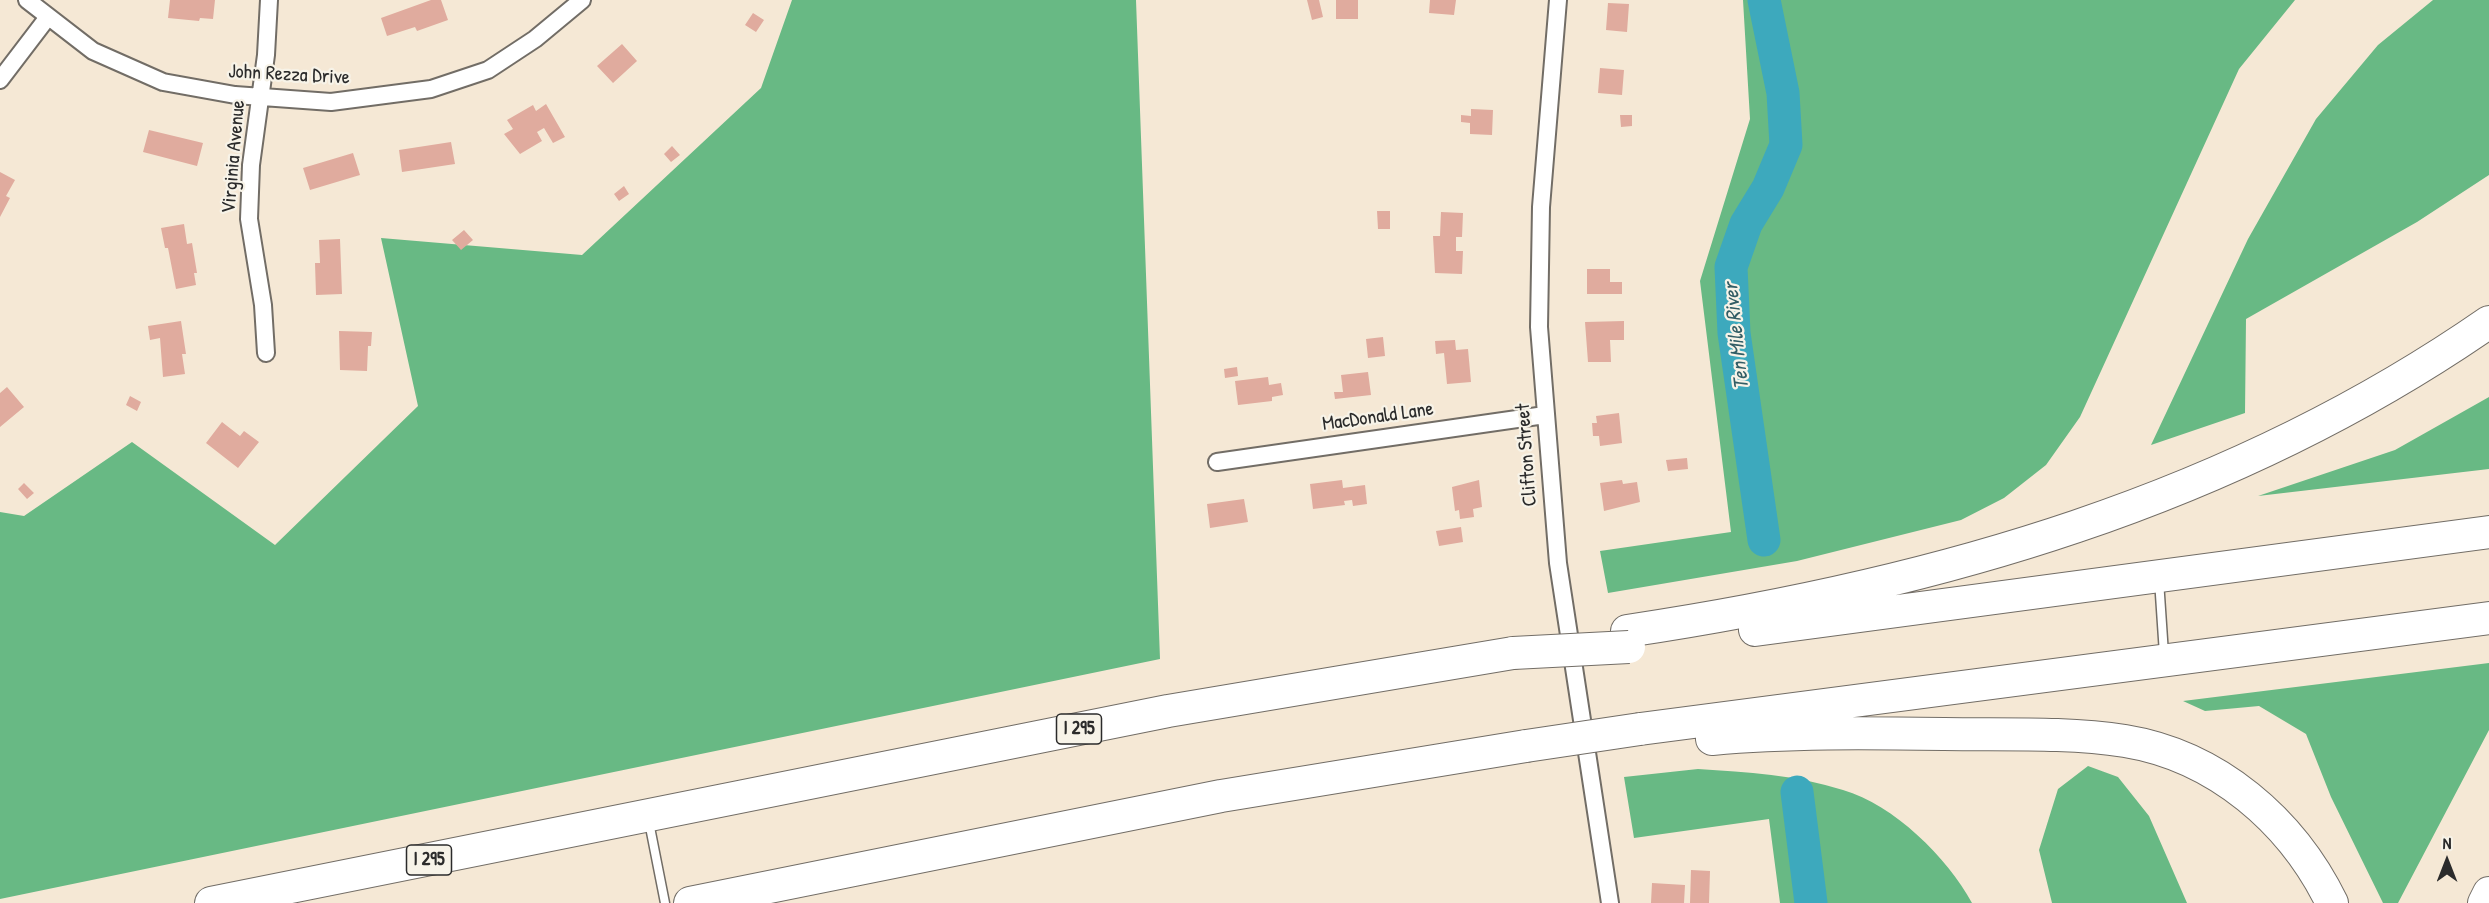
<!DOCTYPE html>
<style>
body{margin:0}
#map{position:relative;width:2489px;height:903px;overflow:hidden;background:#f5e8d5;font-family:"Patrick Hand",sans-serif}
canvas{display:block}
.north{position:absolute;left:2417px;top:831px;width:60px;height:60px;-webkit-text-stroke:4px #f7f3e8;paint-order:stroke;rotate:0deg;font-size:16px;font-weight:700;line-height:24px;text-align:center;color:#2b2b2b}
.north::after{content:'';display:block;margin:auto;width:21px;height:27px;background:#2b2b2b;clip-path:polygon(50% 0,100% 100%,50% 72%,0 100%)}
</style>
<div id="map">
<canvas width="2489" height="903"></canvas>
<div class="north">N</div>
</div>
<script>
const context = document.querySelector('canvas').getContext('2d');
context.lineJoin = 'round';
function fill(path, color) {
  context.fillStyle = color;
  context.fill(path, 'evenodd');
}
function trace(path, color, width, dash) {
  context.strokeStyle = color;
  context.lineWidth = width;
  context.lineCap = dash ? 'butt' : 'round';
  context.setLineDash(dash || []);
  context.stroke(path);
}
function drawText(font, color, halo, rows, align = 'center') {
  context.font = font + ' "Patrick Hand",sans-serif';
  context.lineWidth = 4.5;
  context.setLineDash([]);
  context.textBaseline = 'middle';
  context.strokeStyle = halo;
  context.fillStyle = color;
  for (const [text, x, y, turn = 0] of rows) {
    context.save();
    context.translate(x, y);
    context.rotate((+turn || 0) * Math.PI / 180);
    context.textAlign = isNaN(turn) ? turn : align;
    if (halo) context.strokeText(text, 0, 0);
    context.fillText(text, 0, 0);
    context.restore();
  }
}
const forest = new Path2D(`
 M792 0H1136L1160 659 0 899V512L24 516 132 442 275 545 418 406 381 238 582 255 761 88Z
 M1743 0H2295L2239 69 2080 417 2046 465 2004 498 1961 520 1797 561 1608 593 1600 551 1731 532 1700 281 1750 119Z
 M2433 0H2489V175L2417 222 2246 319 2245 413 2151 445 2248 239 2316 119 2378 45Z
 M2489 397V469L2258 496 2395 450Z
 M2489 663V730L2398 903H2383L2331 797 2306 734 2259 706 2205 711 2183 701Z
 M2088 766 2118 777 2149 816 2187 903H2052L2039 850 2058 789Z
 M1698 769C1747 772 1796 775 1843 790 1894 805 1947 857 1972 903H1780L1769 819 1634 838 1624 777Z`);
const river = new Path2D(`
 M1764 0 1783 93 1786 145 1768 188 1746 224 1731 267 1734 333 1764 540
 M1797 792 1811 903`);
const building = new Path2D(`
 M170 0H215L213 19 200 18 199 21 168 18Z
 M431 0H441L448 20 417 31 415 27 387 36 381 18Z
 M1307 0H1319L1323 17 1312 20Z
 M1336 0H1358V19H1336Z
 M1430 0H1456L1454 15 1429 13Z
 M1608 3 1629 4 1627 32 1606 30Z
 M753 13 764 20 756 32 745 25Z
 M622 44 637 61 613 83 597 66Z
 M1600 68 1624 70 1622 95 1598 93Z
 M546 104 565 137 553 143 544 128 537 132 542 141 520 154 504 134 513 129 507 120 533 105 536 111Z
 M1471 109 1493 110 1492 135 1470 134V123L1461 122V115L1471 116Z
 M1620 115H1632V126L1621 127Z
 M149 130 203 143 197 166 143 152Z
 M451 142 455 164 402 172 399 150Z
 M672 146 680 155 671 162 664 154Z
 M353 153 360 175 310 190 303 168Z
 M0 172 15 180 6 196 10 198 0 217Z
 M624 186 629 194 619 201 614 194Z
 M1377 211H1390V229H1378Z
 M1441 212 1463 213 1462 237H1456V251H1463L1462 274 1435 273 1433 236H1440Z
 M184 224 187 244 192 243 197 273H194L196 285 176 289 168 248H165L161 228Z
 M464 230 473 240 461 250 452 240Z
 M340 239 342 294 316 295 315 263H320L319 240Z
 M1587 269H1610V282H1622V294H1587Z
 M181 321 186 354H182L185 374 163 377 160 338 150 340 148 326Z
 M1624 321V340H1610L1611 362H1588L1585 322Z
 M339 331 372 332 371 346H368L367 371 340 370Z
 M1383 337 1385 356 1368 358 1366 339Z
 M1455 340 1456 350 1468 349 1471 382 1447 384 1444 353 1436 354 1435 341Z
 M1237 367 1238 376 1225 378 1224 369Z
 M1368 372 1371 395 1335 399 1334 392H1343L1341 375Z
 M1268 377 1269 385 1281 383 1283 395 1272 397V401L1238 405 1235 381Z
 M7 387 24 407 0 427V393Z
 M130 396 141 402 137 411 126 405Z
 M1619 413 1622 443 1600 446 1599 436H1593L1592 423H1597L1596 416Z
 M222 422 240 436 244 431 259 442 238 468 206 443Z
 M1687 458 1688 469 1668 471 1666 460Z
 M1342 480 1343 488 1365 485 1367 504 1353 506 1352 500 1344 501 1345 505 1313 509 1310 484Z
 M1479 480 1482 507 1473 509 1474 517 1460 519 1459 510 1455 511 1452 487Z
 M1622 480 1623 484 1637 482 1640 502 1604 511 1600 483Z
 M24 483 34 493 27 499 18 489Z
 M1244 499 1248 522 1210 528 1207 504Z
 M1461 527 1463 542 1439 546 1436 531Z
 M1691 870 1710 871 1709 903H1690Z
 M1652 883 1685 885 1684 903H1651Z`);
const lane = new Path2D(`
 M2159 580 2164 654
 M649 822 665 903`);
const street = new Path2D(`
 M27 0 93 51 163 82 235 95 331 102 431 89 488 70 535 39 582 0
 M1558 0 1541 207 1539 327 1558 563 1610 903
 M0 80 48 17
 M266 353 263 305 249 219 251 165 266 55 269 0
 M1217 462 1545 415`);
const highway = new Path2D(`
 M1755 630 2489 532
 M1627 631C1934 585 2231 501 2489 322
 M1640 729 2489 618
 M1712 739C1788 732 1867 733 1944 734 2003 735 2066 732 2125 741 2217 756 2292 821 2332 903
 M211 903 1168 711 1513 653
 M690 903 1221 796 1526 746
 M2484 903 2489 893`);
const highwayBridge = new Path2D(`
 M1513 653 1629 647
 M1526 746 1640 729`);
const shields = [
 [1079,729,45],
 [429,860,45]
];
const shieldNames = [
 ["I 295",1079,729],
 ["I 295",429,860]
];
const streetNames = [
 ["John Rezza Drive",289,75,3],
 ["Virginia Avenue",234,157,-85],
 ["MacDonald Lane",1378,417,-8],
 ["Clifton Street",1527,455,-94]
];
const waterNames = [
 ["Ten Mile River",1737,336,-96]
];
fill(forest, '#68b984');
trace(river, '#3da9bd', 33);
fill(building, '#e0ab9e');
trace(lane, '#726d66', 11);
trace(street, '#726d66', 20);
trace(highway, '#726d66', 34);
trace(lane, '#fff', 8);
trace(street, '#fff', 16);
trace(highway, '#fff', 32);
trace(highwayBridge, '#726d66', 34, []);
trace(highwayBridge, '#fff', 32);
for (const [x, y, w] of shields) {
  const box = new Path2D();
  box.roundRect(x - w / 2, y - 15, w, 30, 4.5);
  context.fillStyle = '#f7f3e8';
  context.fill(box);
  trace(box, '#2b2b2b', 1.5);
}
drawText('bold 18px', '#2b2b2b', null, shieldNames);
drawText('20px', '#2b2b2b', '#f7f3e8', streetNames);
drawText('italic 21px', '#325d65', '#f7f3e8', waterNames);
</script>
